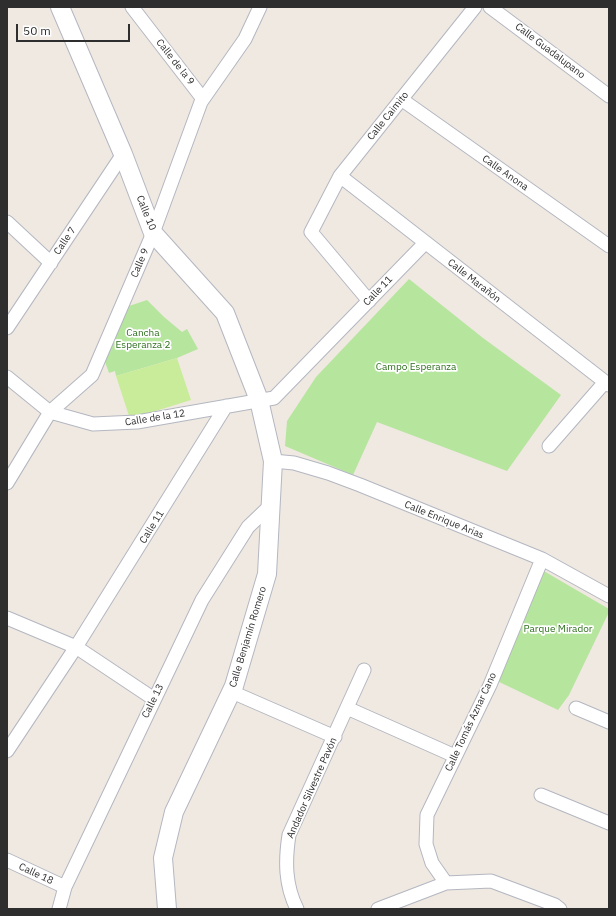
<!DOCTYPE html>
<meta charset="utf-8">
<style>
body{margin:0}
#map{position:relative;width:616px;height:916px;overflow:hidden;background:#efe9e1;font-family:"IBM Plex Sans",sans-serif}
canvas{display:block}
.frame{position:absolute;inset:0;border:8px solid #2e2e2e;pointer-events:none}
.scale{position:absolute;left:16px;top:24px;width:114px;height:18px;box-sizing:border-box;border:2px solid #2e2e2e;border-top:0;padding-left:5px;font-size:12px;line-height:14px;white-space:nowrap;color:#2e2e2e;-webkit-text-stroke:3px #fff;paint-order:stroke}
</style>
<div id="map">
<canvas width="616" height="916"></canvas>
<div class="frame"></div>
<div class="scale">50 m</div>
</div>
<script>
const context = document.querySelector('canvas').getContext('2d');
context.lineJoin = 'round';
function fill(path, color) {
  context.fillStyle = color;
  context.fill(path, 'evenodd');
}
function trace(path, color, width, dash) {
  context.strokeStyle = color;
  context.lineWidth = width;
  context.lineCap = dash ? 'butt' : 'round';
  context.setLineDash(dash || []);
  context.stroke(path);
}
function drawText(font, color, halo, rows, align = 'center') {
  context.font = font + ' "IBM Plex Sans",sans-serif';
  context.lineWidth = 3.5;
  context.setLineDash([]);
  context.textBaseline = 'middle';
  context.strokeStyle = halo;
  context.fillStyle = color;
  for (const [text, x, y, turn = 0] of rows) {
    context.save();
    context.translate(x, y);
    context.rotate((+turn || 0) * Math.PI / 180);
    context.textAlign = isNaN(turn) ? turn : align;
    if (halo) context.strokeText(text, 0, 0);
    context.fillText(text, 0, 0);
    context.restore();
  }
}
const green = new Path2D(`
 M409 279 483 338 561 395 507 471 377 422 353 475 285 446 287 421 316 377Z
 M147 300 164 317 182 332 187 329 198 349 177 358 116 376 115 371 109 373 104 359 126 307Z
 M542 570 609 609V612L569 695 558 710 495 680Z`);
const pitch = new Path2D(`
 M177 358 191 400 130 419 116 376Z`);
const street = new Path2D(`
 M132 7 203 99
 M490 7 609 96
 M401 99 609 246
 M340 176 609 385
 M7 222 51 263
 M369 301 311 232 340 176 475 7
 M7 328 123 154
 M7 377 50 412 93 424 137 422 274 398 425 243
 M549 446 605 382
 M273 461 294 463 328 473 360 485 542 559 609 596
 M7 483 50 412 92 375 153 233 201 102 245 39 260 7
 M7 618 76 647 154 699
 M232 692 335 737
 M347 708 455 756
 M576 708 609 722
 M7 751 76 647 226 406
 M541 795 609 823
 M7 860 65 887
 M446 883 432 863 426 844 427 815 490 685 542 559
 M59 909 65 887 202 600 248 527 270 506
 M297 909C285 885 285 861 289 835L364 670
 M378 909 446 883 491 881 555 905 560 909`);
const secondary = new Path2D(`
 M60 7 123 154 153 233 225 313 259 400 273 461 267 574 234 686 174 812 163 858 167 909`);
const streetNames = [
 ["Calle Guadalupano",550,51,37],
 ["Calle de la 9",175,62,52],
 ["Calle Caimito",388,116,-51],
 ["Calle Anona",505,173,35],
 ["Calle 10",146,213,68],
 ["Calle 7",65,241,-56],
 ["Calle 9",140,263,-67],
 ["Calle Marañón",474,281,38],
 ["Calle 11",378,291,-46],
 ["Calle de la 12",155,418,-9],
 ["Calle Enrique Arias",444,520,22],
 ["Calle 11",152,527,-58],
 ["Calle Benjamín Romero",248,637,-73],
 ["Calle 13",153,701,-64],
 ["Calle Tomás Aznar Cano",471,722,-65],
 ["Andador Silvestre Pavón",312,788,-66],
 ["Calle 18",36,874,25]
];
const parkNames = [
 ["Cancha",143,333],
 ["Esperanza 2",143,345],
 ["Campo Esperanza",416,367],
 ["Parque Mirador",558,629]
];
fill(green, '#b6e59e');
fill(pitch, '#c9ec9a');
trace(street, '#b4b7c1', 15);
trace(secondary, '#b4b7c1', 20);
trace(street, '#fff', 13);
trace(secondary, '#fff', 18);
drawText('10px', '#2e2e2e', '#fff', streetNames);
drawText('10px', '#2c6e1b', '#fff', parkNames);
</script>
